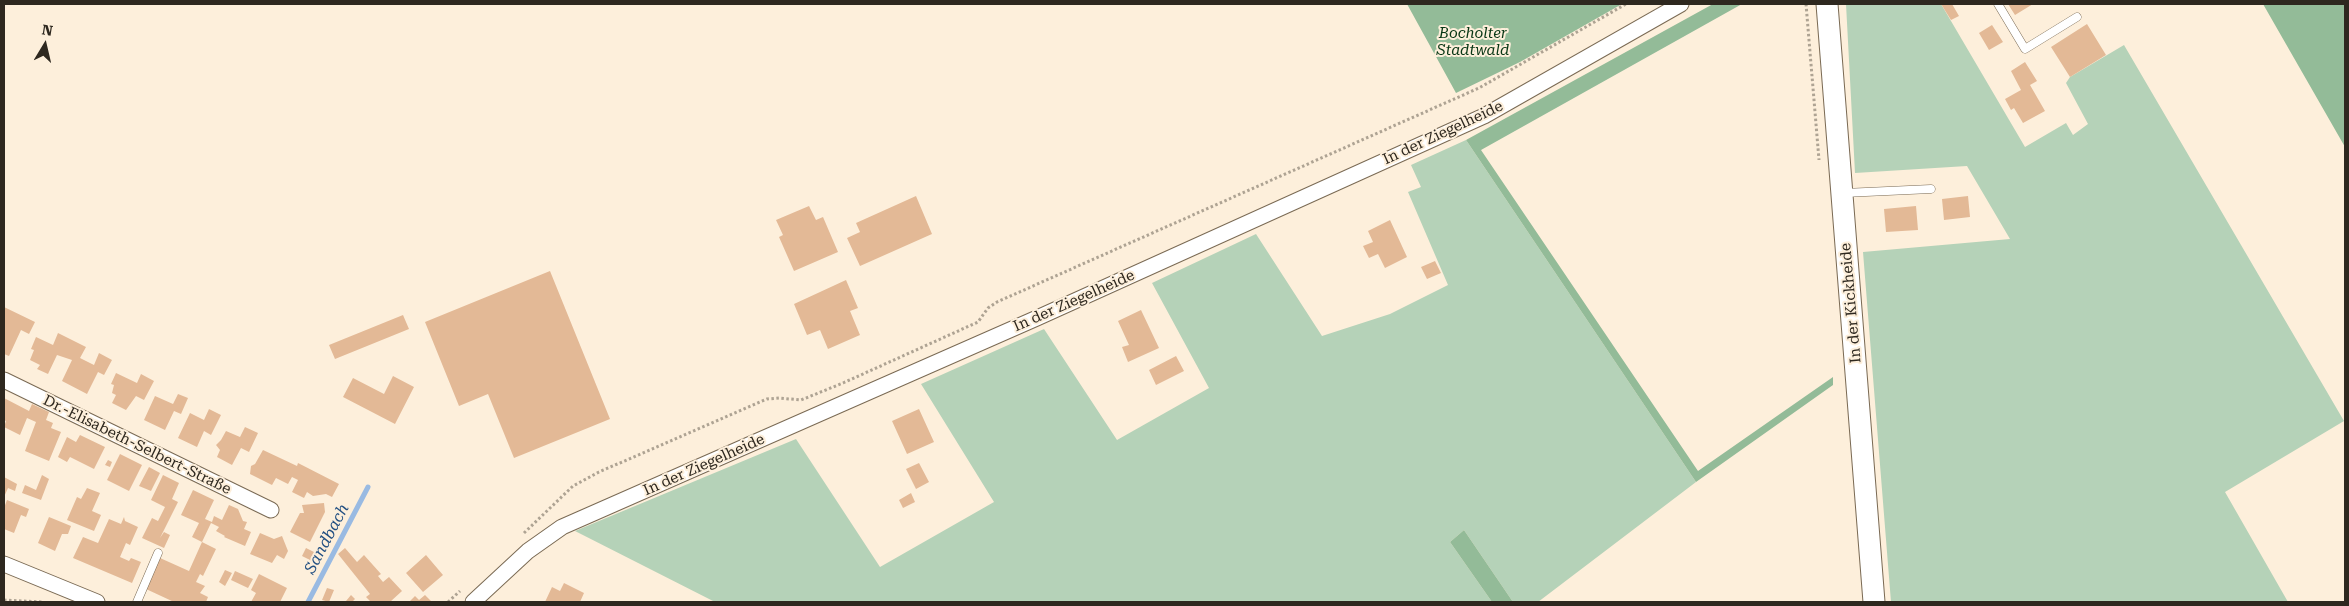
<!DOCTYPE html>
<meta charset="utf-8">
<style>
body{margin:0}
#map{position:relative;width:2349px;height:606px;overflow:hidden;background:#fdefdb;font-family:"Roboto Serif",serif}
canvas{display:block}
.frame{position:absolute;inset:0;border:5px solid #2e281f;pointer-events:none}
.north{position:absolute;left:20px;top:20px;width:50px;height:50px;-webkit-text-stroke:4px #fdefdb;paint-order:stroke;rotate:9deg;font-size:14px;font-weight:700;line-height:20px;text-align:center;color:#2e281f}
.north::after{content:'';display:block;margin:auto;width:18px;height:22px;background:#2e281f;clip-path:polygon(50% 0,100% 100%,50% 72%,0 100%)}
</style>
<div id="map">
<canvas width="2349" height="606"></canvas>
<div class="frame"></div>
<div class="north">N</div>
</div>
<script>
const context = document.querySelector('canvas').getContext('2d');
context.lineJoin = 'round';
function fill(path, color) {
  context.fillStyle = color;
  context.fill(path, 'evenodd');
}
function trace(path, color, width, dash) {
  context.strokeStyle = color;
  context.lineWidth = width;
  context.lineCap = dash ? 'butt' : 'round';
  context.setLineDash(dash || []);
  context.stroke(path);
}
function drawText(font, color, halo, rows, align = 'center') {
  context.font = font + ' "Roboto Serif",serif';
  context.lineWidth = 4;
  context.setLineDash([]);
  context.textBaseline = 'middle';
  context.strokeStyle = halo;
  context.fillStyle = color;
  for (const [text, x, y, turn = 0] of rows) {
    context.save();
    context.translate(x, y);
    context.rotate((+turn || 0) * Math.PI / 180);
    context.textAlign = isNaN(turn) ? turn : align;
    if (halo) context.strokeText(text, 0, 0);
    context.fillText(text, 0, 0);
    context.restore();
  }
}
const green = new Path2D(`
 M1846 4H1941L2025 147 2066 123 2073 135 2088 124 2066 83 2070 77 2124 45 2344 421 2225 492 2288 602H1891L1863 252 2010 239 1967 166 1855 173Z
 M1466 140 1696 482 1538 602H1513L1464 530 1450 542 1492 602H715L575 531 796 439 880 567 994 502 921 384 1044 329 1117 440 1209 388 1152 283 1256 234 1322 336 1390 314 1448 285 1408 192 1421 187 1411 165Z`);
const forest = new Path2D(`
 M1407 4H1622L1520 62 1456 93Z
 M1713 4H1742L1481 150 1698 471 1833 377V385L1696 482 1466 140Z
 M2263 4H2345V147Z
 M1464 530 1513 602H1492L1450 542Z`);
const stream = new Path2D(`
 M308 602 368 487`);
const building = new Path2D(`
 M1941 4H1952L1959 16 1951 20Z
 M2008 4H2033L2015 15Z
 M2087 24 2106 55 2070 77 2051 47Z
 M1992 25 2003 42 1989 50 1979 33Z
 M2025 62 2037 81 2030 85 2045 111 2023 123 2014 108 2011 110 2005 99 2021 90 2011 71Z
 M916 196 932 234 860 266 847 238 860 232 856 223Z
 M1968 196 1970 217 1944 220 1942 199Z
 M809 206 816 220 823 217 838 252 794 271 779 237 783 235 776 220Z
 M1916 206 1918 230 1886 232 1884 209Z
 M1390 220 1407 257 1385 268 1378 254 1369 258 1363 246 1373 242 1368 231Z
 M1435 261 1441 273 1427 279 1421 267Z
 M550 271 610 419 514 458 488 394 459 406 425 322Z
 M846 280 858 308 850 311 860 335 828 349 820 330 807 335 794 304Z
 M4 307 35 322 29 334 21 330 9 356 4 354Z
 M1141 310 1159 348 1128 362 1122 347 1129 345 1118 321Z
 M403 315 409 329 335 359 329 345Z
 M58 333 86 347 80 358 94 365 99 353 112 360 104 375 98 372 87 394 62 381 72 360 57 355 48 374 37 369 40 365 30 360 34 350 31 349 36 337 53 345Z
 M1176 356 1184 371 1156 385 1149 370Z
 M116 373 137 383 141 374 154 381 144 400 136 396 126 410 112 403 116 395 112 393 114 385 111 384Z
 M393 376 414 387 395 424 343 397 353 378 384 394Z
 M178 394 188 398 181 414 174 411 165 430 144 420 155 396 173 404Z
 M4 398 29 411 32 404 49 412 46 420 53 423 51 428 61 432 49 461 25 451 36 422 27 418 20 435 4 427 6 421 4 420Z
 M209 409 221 415 211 435 204 431 197 447 178 438 190 413 204 420Z
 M919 409 934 442 907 454 892 421Z
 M245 427 258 433 249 452 241 448 232 465 217 457 220 450 216 445 221 440 226 431 240 437Z
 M80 435 105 447 94 469 70 457 67 462 58 457 67 437 76 442Z
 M263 450 297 466 298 463 339 484 332 497 326 494 313 496 307 492 304 498 292 492 298 480 292 477 288 484 276 478 272 485 250 474 251 466 255 464Z
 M120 454 142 465 129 491 107 480Z
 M108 460 112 462 110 467 105 465Z
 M919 463 929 482 916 489 906 469Z
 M149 467 160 473 151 491 139 486Z
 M42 475 49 479 41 500 22 493 25 485 36 490Z
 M163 475 179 483 172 499 178 502 160 538 164 532 170 535 164 548 142 538 152 518 158 521 165 507 151 500Z
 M4 477 17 484 15 491 8 488 4 497Z
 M87 488 100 493 92 511 101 515 94 531 67 520 77 497 81 499Z
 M193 490 214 500 205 519 212 522 214 516 222 520 229 505 238 509 243 521 247 522 244 529 251 532 245 546 224 537 225 536 216 531 219 527 211 523 202 542 192 537 199 523 181 515Z
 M911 493 915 502 903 508 899 500Z
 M7 500 29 509 26 517 21 515 14 533 4 529V508Z
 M324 503 325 512 310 542 290 532 300 513H304L302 505Z
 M49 517 71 526 68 534H62L55 551 38 543Z
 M124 517 125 521 138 527 130 545 126 543 120 557 129 561 131 558 141 562 132 583 73 558 83 537 98 543 109 519 121 524Z
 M260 533 274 539 282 536 288 551 284 559 277 555 272 563 250 554Z
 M202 542 216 549 203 576 200 574 196 582 205 586 200 593 208 597 206 602H174L146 589 160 558 189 571Z
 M306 548 318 554 314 562 302 556Z
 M345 548 357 562 364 555 381 574 378 576 383 582 389 577 402 591 390 602H371L366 597 370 594 338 554Z
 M426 555 443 575 423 592 406 573Z
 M225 570 232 573 225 586 219 582Z
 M235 571 253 579 248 588 231 580Z
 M259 574 287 588 280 602H251L256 593 251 590Z
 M564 583 584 593 580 602H545L552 587 560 591Z
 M327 588 334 590 329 602 322 600Z
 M351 595 355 599 352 602H348L346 601Z
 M425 595 432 602 410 601 415 596 419 600Z`);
const path = new Path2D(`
 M1806 4 1819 160
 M524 533 573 486 599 472 767 399 779 398 801 400 843 383 978 322 988 308 997 302 1479 88 1626 4
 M4 600 42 602
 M448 602 460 591`);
const lane = new Path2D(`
 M1998 4 2025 49 2077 17
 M1844 193 1931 189
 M137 602 158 553`);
const street = new Path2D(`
 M4 380 271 510
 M4 564 97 602
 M473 602 528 551 562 527 1037 318 1484 116 1681 4`);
const secondary = new Path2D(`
 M1827 4 1874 602`);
const parkNames = [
 ["Bocholter",1473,34],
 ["Stadtwald",1473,51]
];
const streetNames = [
 ["In der Ziegelheide",1443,133,-25],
 ["In der Ziegelheide",1074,301,-24],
 ["In der Kickheide",1851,303,-95],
 ["Dr.-Elisabeth-Selbert-Straße",137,445,26],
 ["In der Ziegelheide",704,465,-24]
];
const waterNames = [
 ["Sandbach",327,539,-62]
];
fill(green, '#b5d2b8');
fill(forest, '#93bb98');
trace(stream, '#99bae2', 5);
fill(building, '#e3b996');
trace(lane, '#7a6a54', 9);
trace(street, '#7a6a54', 17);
trace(secondary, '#7a6a54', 23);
trace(path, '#aea393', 3, [2.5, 2.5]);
trace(lane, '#fff', 8);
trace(street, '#fff', 15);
trace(secondary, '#fff', 21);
drawText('italic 15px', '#073614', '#fdefdb', parkNames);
drawText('15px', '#2e281f', '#fdefdb', streetNames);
drawText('italic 16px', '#235082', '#fdefdb', waterNames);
</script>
